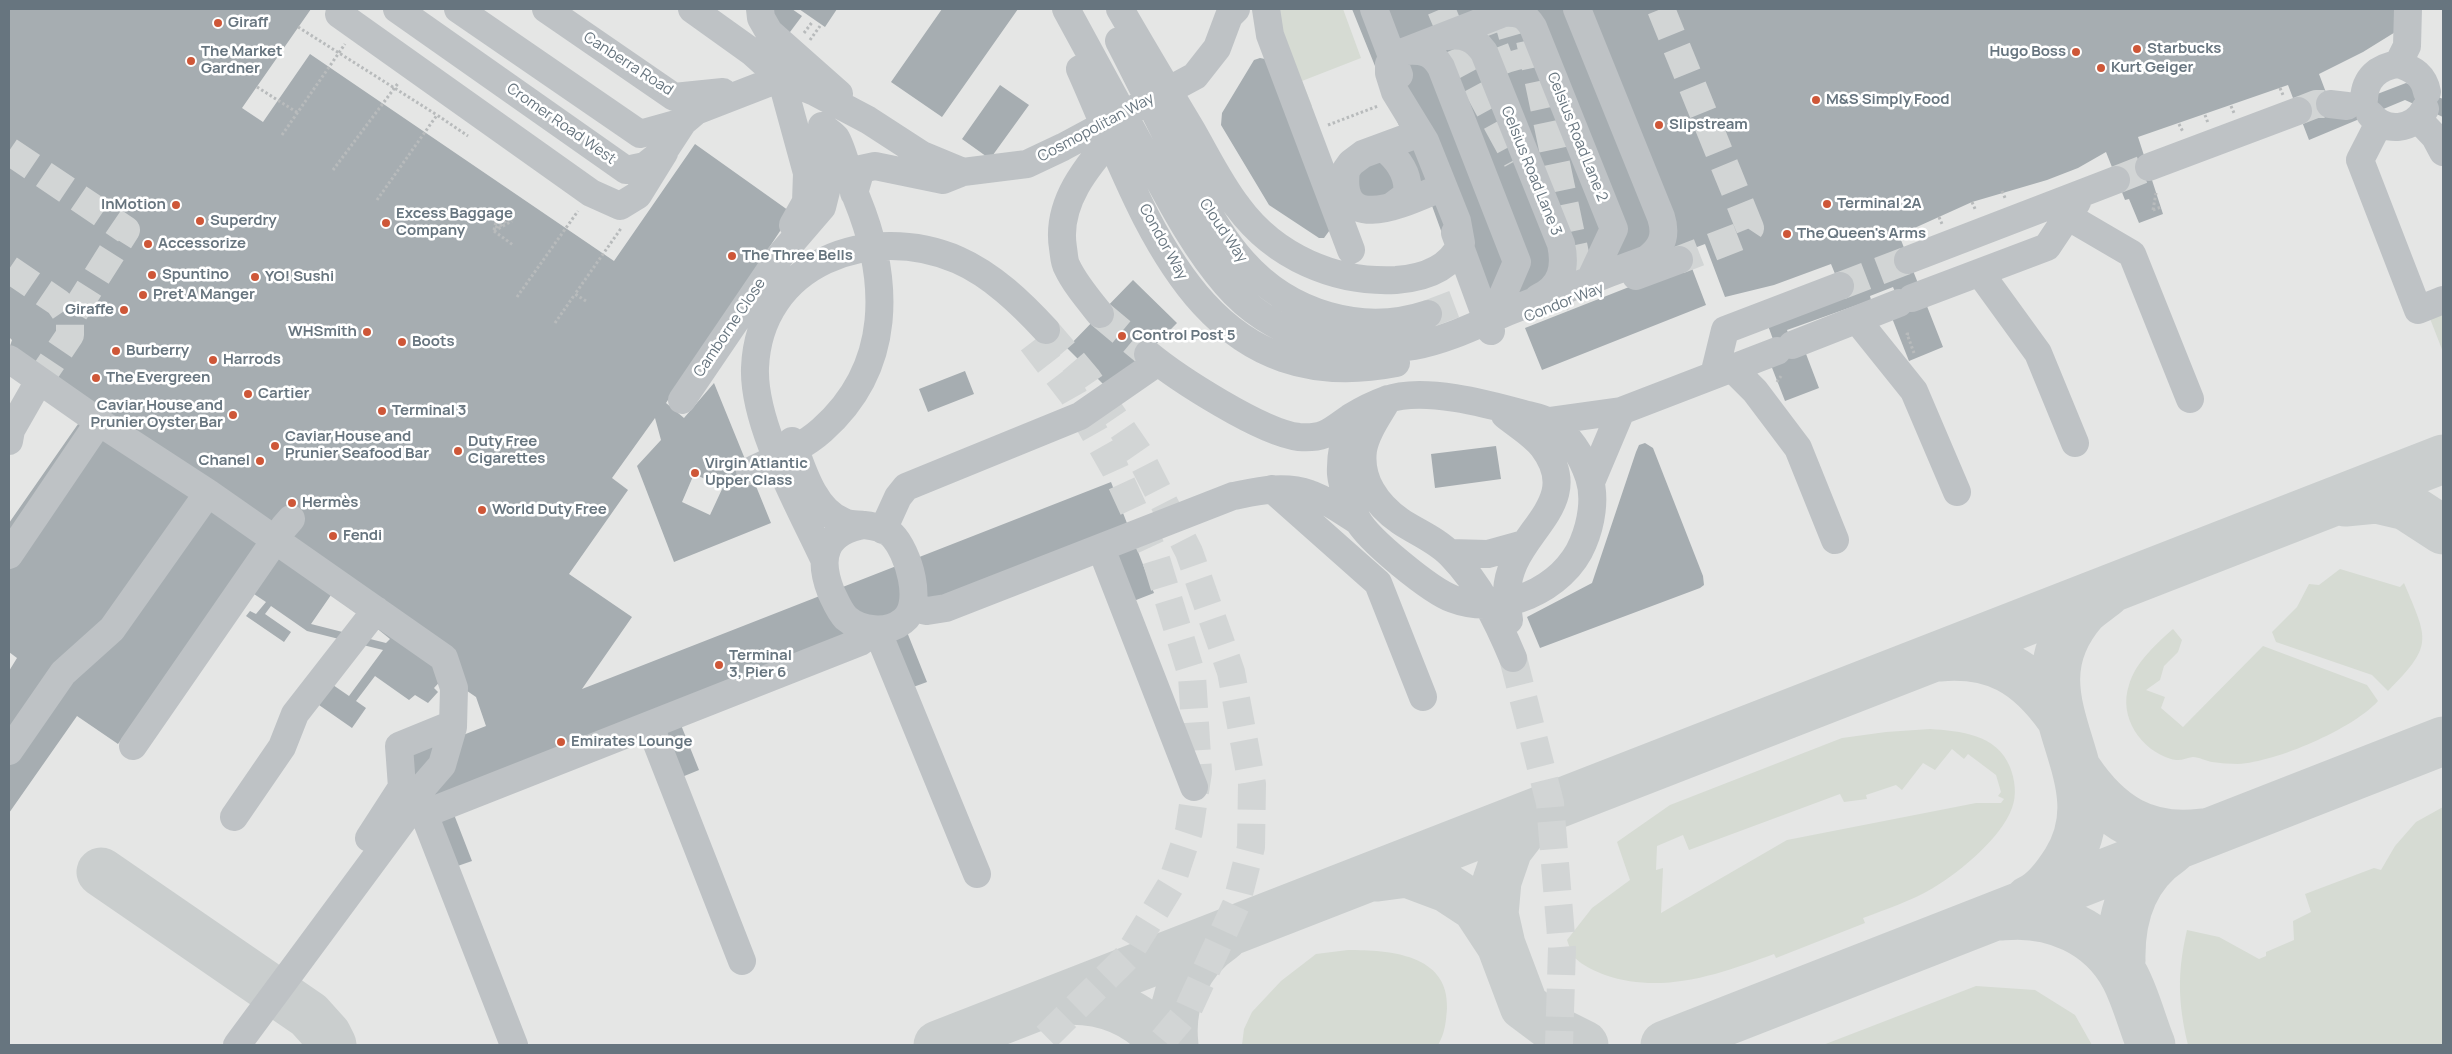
<!DOCTYPE html>
<meta charset="utf-8">
<style>
body{margin:0}
#map{position:relative;width:2452px;height:1054px;overflow:hidden;background:#f5f5f2;font-family:Manrope,sans-serif}
canvas{display:block}
.frame{position:absolute;inset:0;border:10px solid #67757f;pointer-events:none}
</style>
<div id="map">
<canvas width="2452" height="1054"></canvas>
<div class="frame"></div>
</div>
<script>
const context = document.querySelector('canvas').getContext('2d');
context.lineJoin = 'round';
function fill(path, color) {
  context.fillStyle = color;
  context.fill(path, 'evenodd');
}
function trace(path, color, width, dash) {
  context.strokeStyle = color;
  context.lineWidth = width;
  context.lineCap = dash ? 'butt' : 'round';
  context.setLineDash(dash || []);
  context.stroke(path);
}
function drawText(font, color, halo, rows, align = 'center') {
  context.font = font + ' Manrope,sans-serif';
  context.lineWidth = 5;
  context.setLineDash([]);
  context.textBaseline = 'middle';
  context.strokeStyle = halo;
  context.fillStyle = color;
  for (const [text, x, y, turn = 0] of rows) {
    context.save();
    context.translate(x, y);
    context.rotate((+turn || 0) * Math.PI / 180);
    context.textAlign = isNaN(turn) ? turn : align;
    if (halo) context.strokeText(text, 0, 0);
    context.fillText(text, 0, 0);
    context.restore();
  }
}
const built = new Path2D(`
 M9 9H2443V1045H9Z`);
const green = new Path2D(`
 M1279 9H1343L1361 58 1302 81 1312 106 1303 109 1281 27Z
 M2443 311V352L2429 316Z
 M2340 569 2400 587 2404 583C2428 640 2434 645 2388 691L2372 675 2276 642 2272 632 2297 607 2309 584 2319 585Z
 M2173 629 2182 640 2178 652 2164 666 2160 680 2146 690 2165 697 2161 708 2183 727 2263 646 2367 685 2378 701C2353 729 2276 762 2238 764 2230 764 2220 763 2212 762 2206 761 2199 757 2193 757 2185 758 2181 762 2171 759 2141 750 2118 717 2129 685 2135 663 2156 644 2173 629Z
 M1930 729C1960 731 1997 734 2010 767 2015 780 2017 795 2012 808 2001 838 1960 872 1933 888 1911 901 1887 909 1863 918L1865 923 1776 958 1774 954C1720 974 1663 995 1605 975 1595 971 1583 966 1575 958 1572 953 1569 946 1567 940L1592 908 1630 880 1617 842 1670 805 1842 738 1886 732ZM1952 749 1964 759 1968 754 1996 775 2001 792 1998 796 2004 799 2001 803H1976L1787 840 1661 913 1663 868 1656 870 1657 846 1683 835 1689 850 1840 794 1844 802 1867 799 1866 795 1896 785 1902 790 1923 763 1935 770Z
 M2443 807V1045H2188C2178 1003 2177 973 2187 930L2219 937 2259 959 2266 956V952L2294 940 2293 921 2311 912 2305 894 2374 868 2381 870 2395 846 2416 822Z
 M1348 950C1389 950 1449 954 1447 1008 1446 1022 1445 1033 1438 1045H1242L1244 1029 1252 1012 1281 981 1316 954Z
 M1976 986 2035 990 2075 1015 2092 1045H1823Z`);
const taxiway = new Path2D(`
 M2345 502 2376 499 2406 506 2443 530
 M1939 657C1994 652 2028 672 2060 717
 M2078 771C2109 817 2146 840 2202 833
 M101 872 309 1015 327 1035 332 1045
 M1377 877 1407 873 1447 888 1476 907 1501 945 1524 1006 1560 1033 1584 1045
 M2029 900C2045 893 2057 876 2066 862 2122 773 2006 700 2083 611 2090 604 2100 598 2107 592
 M2003 916C2052 911 2101 932 2125 977 2136 998 2142 1023 2151 1045
 M1501 945 1494 914 1497 881 1508 849 1528 823 1546 811
 M2121 961C2120 917 2132 876 2171 850
 M1058 1001C1101 997 1138 1011 1166 1045
 M938 1045 2443 459
 M1174 1045C1169 1002 1187 961 1223 937
 M1665 1045 2443 741`);
const building = new Path2D(`
 M9 9H311L242 108 263 122 310 54 614 261 695 144 792 213 666 403 684 418 714 383 771 523 674 562 637 466 661 440 655 418 612 478 628 490 569 574 632 617 582 689 1111 482 1154 593 1131 602 1108 542 903 622 927 682 905 690 880 630 675 710 699 770 677 779 653 719 448 799 472 861 449 869 403 752 435 746 486 726 476 697 445 676 434 688 438 692 428 703 415 695 409 700 375 676 356 701 366 708 352 728 319 705 333 685 349 696 383 650 307 631 271 606 265 614 291 632 284 642 246 616 250 611 256 614 266 602 245 588 233 585 118 744 77 716 9 813V671L17 658 9 652V523L92 404 9 349 12 340 9 337ZM694 474 723 487 710 515 682 502ZM331 595 374 626 390 639 386 643 311 624Z
 M770 9H792L802 16 787 36Z
 M799 9H837L825 27Z
 M942 9H1018L942 117 891 82Z
 M1352 9H2398L2405 26 2363 52 2319 74 2333 111 2406 83 2443 99V117L2405 100 2309 140 2288 85 2138 137 2163 214 2139 223 2129 199 2125 200 2106 152 2078 168 2047 180 1972 202 1899 235 1943 347 1909 361 1890 313 1902 309 1893 287 1870 296 1871 300 1787 330 1794 350 1803 346 1819 388 1785 401 1769 360 1779 356 1766 320 1842 291 1831 264 1774 285 1725 297 1705 244 1477 330 1431 203 1345 201 1341 192 1400 128Z
 M1260 58 1265 59 1332 227 1324 238H1319L1269 205 1221 125 1222 113 1254 60Z
 M1000 85 1029 105 990 159 962 139Z
 M1690 263 1706 305 1542 370 1525 328Z
 M1133 280 1177 323 1110 391 1067 348Z
 M965 371 974 394 928 412 919 389Z
 M1645 443 1653 448 1703 576 1704 585 1700 588 1540 648 1527 617 1592 583 1636 452 1639 445Z
 M1496 446 1501 479 1435 488 1431 454Z`);
const minorTunnel = new Path2D(`
 M1441 9 1462 59 1517 160
 M1480 9 1505 75
 M1505 9 1522 69
 M1661 9 1750 228 1746 234 1679 260
 M1530 40 1578 268 1556 303
 M2298 111 2316 104H2330
 M9 151 126 230 70 319V335L39 381
 M2116 180 2149 167
 M9 269 59 303 70 319
 M1840 286 1908 260
 M1100 314 1148 354
 M1428 314 1489 291
 M1046 330 1087 378 1139 454 1189 552 1231 672 1252 784 1251 847 1236 905 1187 1012 1159 1045
 M1032 342 1073 395 1115 469 1155 556 1192 676 1198 772 1189 831 1171 885 1127 957 1038 1045
 M1513 658 1550 803 1562 948 1559 1045`);
const path = new Path2D(`
 M298 27 437 115
 M804 33 813 21
 M810 40 820 26
 M257 87 298 113
 M2280 88 2283 95
 M2231 106 2234 113
 M2205 115 2208 123
 M2179 124 2183 132
 M1328 125 1378 106
 M282 135 345 44
 M333 170 399 82
 M2002 191 2006 200
 M377 200 437 115 468 136
 M1972 202 1976 211
 M2153 210 2156 193
 M2153 210 2161 207
 M1939 217 1942 224
 M500 226 508 219
 M496 228 503 215
 M494 230 498 213
 M494 231 513 245
 M494 231 512 221
 M517 297 578 211
 M586 301 575 294 622 227
 M555 323 575 294
 M1909 334H1907L1914 353
 M1777 382 1781 376`);
const minor = new Path2D(`
 M343 9 339 14 591 193 620 206 638 195 664 153
 M397 9 626 170 645 166 664 151 683 122 696 111 781 78 815 92 868 120 922 155 963 172 1027 164 1063 147 1195 76 1217 48 1229 16 1236 9
 M458 9 640 134 683 122
 M546 9 674 97 723 92
 M692 9 752 52 781 78 807 173 806 202 793 225
 M760 9 761 18 769 32 839 94
 M1066 9C1093 58 1119 107 1146 156 1170 200 1193 246 1226 284 1271 337 1347 358 1414 346 1448 340 1480 323 1512 310 1557 292 1602 276 1647 259 1662 248 1667 236 1661 217L1577 9
 M1120 9C1143 49 1167 89 1191 129 1206 155 1220 184 1238 207 1275 257 1335 283 1396 280 1423 278 1450 270 1461 243L1457 221 1425 141 1395 92 1389 73V64L1395 57 1406 51 1514 9
 M1266 9 1270 35 1351 250
 M1374 9 1399 75
 M1503 13C1518 12 1525 14 1533 27L1614 229 1590 280
 M1447 36C1464 34 1474 38 1484 52L1561 244C1566 267 1562 287 1538 298
 M1119 41C1144 89 1167 138 1193 186 1208 212 1222 239 1243 262 1289 314 1362 336 1428 314
 M1406 51C1423 50 1432 52 1441 67L1517 262 1493 318
 M2398 64 2407 46 2408 9
 M1080 69C1144 212 1197 402 1396 363
 M2364 99C2365 78 2378 67 2398 64 2414 69 2424 76 2427 92
 M2330 104 2347 106
 M2370 114C2385 134 2414 130 2425 109
 M2418 119 2435 137 2443 152
 M2379 123 2360 160 2418 310 2443 300
 M1420 133 1363 154 1351 163 1346 170C1337 240 1412 199 1443 187
 M1383 147C1398 159 1410 175 1407 195L1391 207
 M2149 167 2298 111
 M854 193 861 169 875 166 943 180 963 172
 M2067 216 2132 254 2190 399
 M1455 233 1491 331
 M1908 260 2116 180
 M1980 273 2038 353 2075 443
 M1636 276 1679 260
 M1912 298 2047 247 2077 202
 M1100 314C1088 299 1075 284 1067 267 1064 262 1064 254 1063 248 1055 199 1093 160 1122 126
 M1857 320 1914 391 1957 492
 M1792 345 1899 303
 M1148 354C1177 378 1262 433 1299 437 1326 439 1332 430 1351 417 1361 411 1375 404 1386 400 1422 386 1488 404 1524 414 1532 416 1544 418 1551 423 1570 437 1582 456 1589 477 1596 498 1591 524 1583 543 1564 590 1500 617 1453 599 1431 591 1368 540 1357 519 1351 508 1342 487 1341 474 1340 454 1345 436 1351 417
 M9 359 99 422 208 493 444 658 454 688 453 727 442 765 416 795 410 811 424 814 860 642 877 630 977 874
 M1732 368 1755 391 1798 448 1835 540
 M1714 375 1725 330 1840 286
 M1388 399C1379 415 1366 432 1363 450 1359 480 1377 505 1400 521 1416 532 1437 540 1451 555 1480 585 1497 620 1513 658
 M682 400 779 257 822 207 828 183 823 137
 M1621 411 1777 351
 M1505 415C1517 425 1533 434 1543 447 1580 496 1532 523 1514 563 1505 583 1506 599 1509 620
 M1549 421 1621 411 1591 482
 M9 441 11 430 39 381
 M792 441C802 469 814 511 844 522 850 525 858 524 864 525
 M750 471C775 459 802 448 822 430 893 367 890 280 857 199 851 185 843 148 836 138 833 134 826 130 822 126
 M1272 489 1378 583 1423 697
 M864 525C873 526 885 528 892 535 908 551 925 605 903 621 887 634 861 631 846 618 839 611 835 600 831 592 817 556 825 532 864 525Z
 M284 527 291 519
 M883 530 898 497 906 487 1080 416 1158 362
 M1101 548 1194 787
 M1449 553 1488 554 1524 544
 M9 555 99 422
 M824 559C800 507 753 425 755 368 759 263 870 222 958 260 992 275 1021 303 1046 330
 M913 608 927 611 946 608 1233 496C1259 491 1284 485 1310 494 1326 499 1343 512 1358 521
 M650 726 742 961
 M133 746 267 552
 M9 751 63 673 112 629 208 493
 M424 814 514 1045
 M234 817 282 747 295 714 376 610
 M369 838 402 787 399 746 453 724
 M237 1045 410 811`);
const markers = [
 [218,23,5,"#ce5738"],
 [2137,49,5,"#ce5738"],
 [2076,52,5,"#ce5738"],
 [191,61,5,"#ce5738"],
 [2101,68,5,"#ce5738"],
 [1816,100,5,"#ce5738"],
 [1659,125,5,"#ce5738"],
 [1827,204,5,"#ce5738"],
 [176,205,5,"#ce5738"],
 [200,221,5,"#ce5738"],
 [386,223,5,"#ce5738"],
 [1787,234,5,"#ce5738"],
 [148,244,5,"#ce5738"],
 [732,256,5,"#ce5738"],
 [152,275,5,"#ce5738"],
 [255,277,5,"#ce5738"],
 [143,295,5,"#ce5738"],
 [124,310,5,"#ce5738"],
 [367,332,5,"#ce5738"],
 [1122,336,5,"#ce5738"],
 [402,342,5,"#ce5738"],
 [116,351,5,"#ce5738"],
 [213,360,5,"#ce5738"],
 [96,378,5,"#ce5738"],
 [248,394,5,"#ce5738"],
 [382,411,5,"#ce5738"],
 [233,415,5,"#ce5738"],
 [275,446,5,"#ce5738"],
 [458,451,5,"#ce5738"],
 [260,461,5,"#ce5738"],
 [695,473,5,"#ce5738"],
 [292,503,5,"#ce5738"],
 [482,510,5,"#ce5738"],
 [333,536,5,"#ce5738"],
 [719,665,5,"#ce5738"],
 [561,742,5,"#ce5738"]
];
const poiNames = [
 ["Giraff",228,23],
 ["Starbucks",2147,49],
 ["The Market",201,52],
 ["Gardner",201,69],
 ["Hugo Boss",2066,52,"right"],
 ["Kurt Geiger",2111,68],
 ["M&S Simply Food",1826,100],
 ["Slipstream",1669,125],
 ["Terminal 2A",1837,204],
 ["InMotion",166,205,"right"],
 ["Excess Baggage",396,214],
 ["Company",396,231],
 ["Superdry",210,221],
 ["The Queen's Arms",1797,234],
 ["Accessorize",158,244],
 ["The Three Bells",742,256],
 ["Spuntino",162,275],
 ["YO! Sushi",265,277],
 ["Pret A Manger",153,295],
 ["Giraffe",114,310,"right"],
 ["WHSmith",357,332,"right"],
 ["Control Post 5",1132,336],
 ["Boots",412,342],
 ["Burberry",126,351],
 ["Harrods",223,360],
 ["The Evergreen",106,378],
 ["Cartier",258,394],
 ["Caviar House and",223,406,"right"],
 ["Prunier Oyster Bar",223,423,"right"],
 ["Terminal 3",392,411],
 ["Caviar House and",285,437],
 ["Prunier Seafood Bar",285,454],
 ["Duty Free",468,442],
 ["Cigarettes",468,459],
 ["Chanel",250,461,"right"],
 ["Virgin Atlantic",705,464],
 ["Upper Class",705,481],
 ["Hermès",302,503],
 ["World Duty Free",492,510],
 ["Fendi",343,536],
 ["Terminal",729,656],
 ["3, Pier 6",729,673],
 ["Emirates Lounge",571,742]
];
const streetNames = [
 ["Canberra Road",628,64,33],
 ["Cromer Road West",561,124,35],
 ["Cosmopolitan Way",1096,128,-28],
 ["Celsius Road Lane 2",1577,137,68],
 ["Celsius Road Lane 3",1531,171,68],
 ["Cloud Way",1223,231,56],
 ["Condor Way",1163,242,61],
 ["Condor Way",1564,303,-21],
 ["Camborne Close",730,328,-56]
];
fill(built, '#e5e6e5');
fill(green, '#d6dbd3');
trace(taxiway, '#cacece', 49);
fill(building, '#a6adb1');
trace(minorTunnel, '#d2d5d5', 28, [28, 14]);
trace(path, '#b8bbbc', 3, [2.5, 2.5]);
trace(minor, '#bec2c5', 28);
for (const [x, y, r, color] of markers) {
  const dot = new Path2D();
  dot.arc(x, y, r, 0, 2 * Math.PI);
  context.fillStyle = color;
  context.fill(dot);
  trace(dot, '#fff', 2);
}
drawText('bold 15px', '#67757f', '#fff', poiNames, 'left');
drawText('15px', '#67757f', '#fff', streetNames);
</script>
